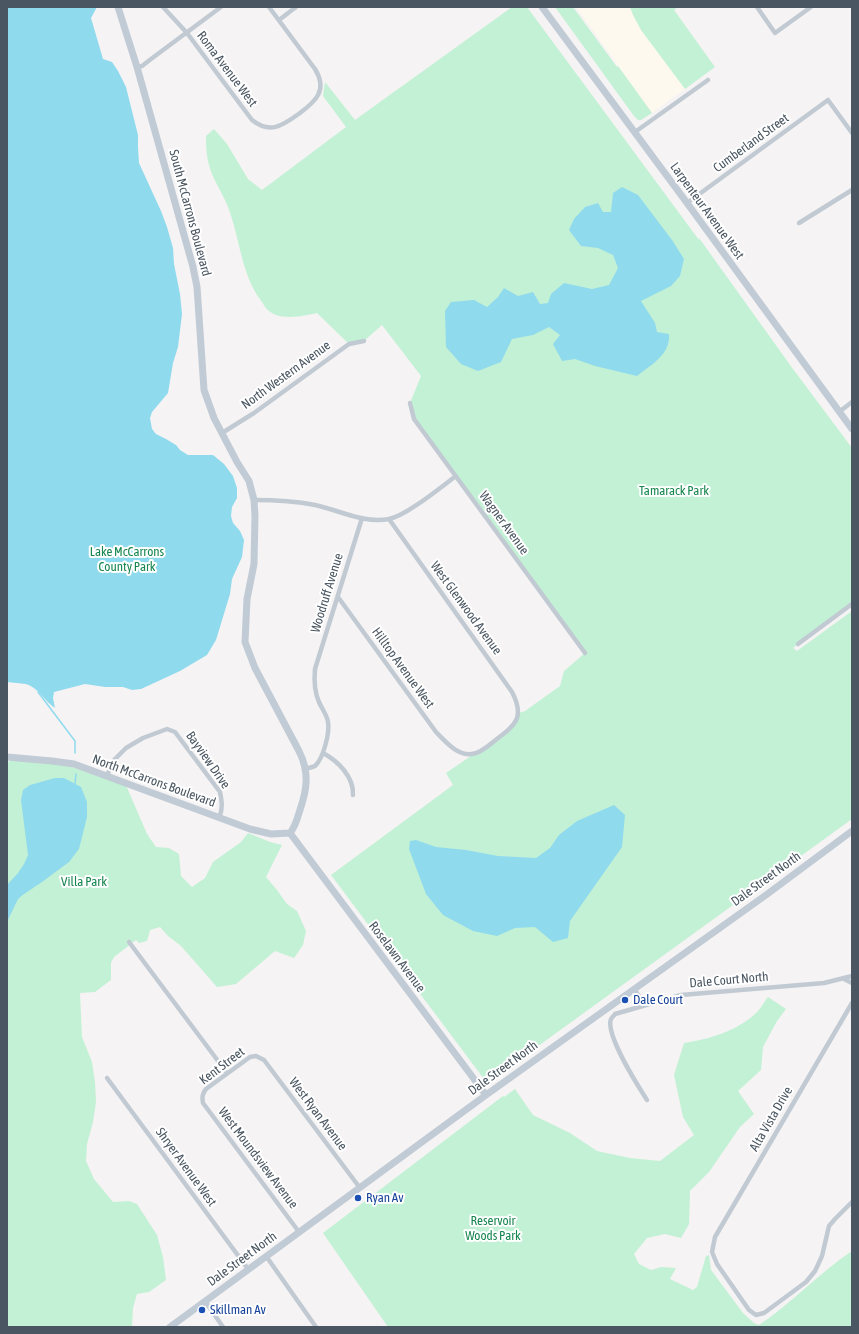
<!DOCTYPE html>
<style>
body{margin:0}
#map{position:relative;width:859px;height:1334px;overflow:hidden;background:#f5f3f3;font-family:"Asap Condensed",sans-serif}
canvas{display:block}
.frame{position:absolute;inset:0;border:8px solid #4a5661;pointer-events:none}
</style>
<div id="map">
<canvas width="859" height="1334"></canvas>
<div class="frame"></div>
</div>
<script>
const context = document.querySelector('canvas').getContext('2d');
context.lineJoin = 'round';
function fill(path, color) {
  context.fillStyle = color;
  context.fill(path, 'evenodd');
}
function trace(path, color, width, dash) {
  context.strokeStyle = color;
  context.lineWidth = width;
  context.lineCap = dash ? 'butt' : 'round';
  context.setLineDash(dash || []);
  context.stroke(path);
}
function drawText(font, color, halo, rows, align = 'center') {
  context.font = font + ' "Asap Condensed",sans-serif';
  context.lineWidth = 4;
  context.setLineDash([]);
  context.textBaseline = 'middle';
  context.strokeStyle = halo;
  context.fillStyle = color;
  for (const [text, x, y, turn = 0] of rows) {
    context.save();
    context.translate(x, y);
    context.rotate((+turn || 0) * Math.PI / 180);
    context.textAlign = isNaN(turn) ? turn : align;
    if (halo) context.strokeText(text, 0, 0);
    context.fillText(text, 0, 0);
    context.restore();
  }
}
const commercial = new Path2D(`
 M576 7H630L633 15 641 30 685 89 652 113Z`);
const green = new Path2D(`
 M512 7H527L699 240V238L793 369 852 448V603L793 648 797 651 852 611V819L487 1083 331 875 453 785 446 773 512 728 519 713 525 711 560 686 564 671 585 653 414 419 410 403 421 376 382 325 364 341 349 344 317 313C303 316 281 321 269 311 266 309 264 305 262 302 241 275 240 238 228 207 224 196 217 186 212 174 207 162 206 149 206 136L214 129 227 144 248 179 262 190 346 127 323 96 325 82 355 120Z
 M555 7H573L617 67 618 66 652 113 641 120H638L634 116Z
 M630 7H678L674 10 715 67 685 89 641 30 633 15Z
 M15 757 52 761 125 783 147 834 156 847 169 848 179 854 181 876 192 887 205 878 213 862 241 842 248 833 270 842 282 845 266 877 277 890 287 904 297 911 306 931 303 945 294 958 275 951 236 984 217 987 181 946 168 936 160 927 150 930 147 941 139 943 136 940 114 957 111 963V980L95 992 80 993 82 1037 92 1062 95 1082 96 1102 93 1122 87 1144 86 1161 94 1179 113 1202 129 1201 137 1204 157 1235 163 1257 166 1280 149 1292 137 1294 133 1308 132 1327H7V763Z
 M768 997 786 1009 777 1021 763 1047 761 1070 738 1091 754 1114 740 1127 709 1172 690 1191 689 1224 681 1238 665 1234 647 1238 634 1254 639 1264 651 1270 661 1267 676 1268 670 1279 693 1290 697 1287 706 1256 709 1255 711 1270 743 1313 754 1323 759 1325C792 1303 819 1273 852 1251V1327H388L323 1233 503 1096 504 1097 515 1089 533 1115 570 1133 597 1151 630 1158 660 1161 694 1135 683 1117 674 1075 684 1043C709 1039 735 1032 755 1014 760 1010 764 1002 768 997Z`);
const water = new Path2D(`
 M7 7H97L91 18 103 59 112 62 118 71 126 87 138 135V147L139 163 161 211 167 227 173 248 174 264 180 294 182 314 178 347 173 363 168 393 152 412 150 418 152 429 156 434 166 439 176 445 180 450 188 455H213L224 464 233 476 237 488V498L232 507 231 516 233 523 240 531 244 540 242 557 232 579 230 594 216 640 207 655 180 671 141 689 132 690 123 687H105L85 684 54 692 53 698 55 708C45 702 38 687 26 684 20 683 13 683 7 682Z
 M622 187 638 195 672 240 684 259 680 276 671 286 641 301 655 323 657 332 669 334C671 354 651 365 637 376L595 366 575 359 562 361 553 344 560 335 549 327 533 335 512 339 501 362 478 371 461 364 446 347 445 311 451 302 474 300 487 307 498 297 504 288 518 296 533 292 540 304 548 303 551 294 564 283 592 289 609 285 618 268 613 255 598 248 581 246 569 230 574 219 585 207 598 203 603 212H611L613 193Z
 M55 778H64L81 787 87 802V817L79 849 69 862 42 882 24 894 18 899 7 922V885L18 873 24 864 28 855 21 800 23 790 30 785Z
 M614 805 625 815 622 847 570 921 568 938 553 942 535 927 515 928 497 936 473 931 443 915 426 894 409 849 410 841 416 840 436 847 466 850 498 856 536 858 550 848 559 835 577 821Z`);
const stream = new Path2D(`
 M38 692 75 741V753
 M75 784 76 774`);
const street = new Path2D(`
 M163 7 187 33 252 120C271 135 283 125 300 113 316 101 328 90 315 69L269 7
 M757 7 775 33 811 7
 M279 20 296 7
 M137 67 142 66 151 59 221 7
 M635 132 708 80
 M687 203 828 100 852 133
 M799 223 852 190
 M410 403 414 419 585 653
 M839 412 852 402
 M222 433 254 413 349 344 364 341
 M254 500C275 500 295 501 315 505 339 510 364 524 389 519 406 516 441 487 456 476
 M338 597 436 732C445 741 457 756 472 754 480 753 487 747 493 742 514 726 526 719 512 692L389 519
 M798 644 852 604
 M323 753C338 761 354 777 353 795
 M306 769C308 768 313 767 315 766 323 759 330 733 328 722 327 715 322 709 319 702 314 691 314 680 315 669L362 518
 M107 776 113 761 126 748 143 738 167 729 175 732 220 792C222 802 223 809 219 818
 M129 942 227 1073
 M844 979 852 983
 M634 989 639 996 642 1006
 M852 1003 715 1237 712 1252 717 1264 749 1310 756 1315 764 1313 806 1282 815 1271 822 1256 829 1226 835 1219 852 1202
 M107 1078 248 1269
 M647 1100C638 1086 605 1034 611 1019 611 1018 615 1015 615 1014L681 995 824 983 852 976
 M299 1232 203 1103C202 1097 202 1094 206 1089L250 1057 256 1056 264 1060 360 1188
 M266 1256 316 1327
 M205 1301 223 1327`);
const secondary = new Path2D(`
 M118 7 137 67 193 267 197 287 204 390 214 418 237 462 249 481 254 500 255 516 254 564 247 599 245 642 255 668 299 751C310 773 307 790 299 813 297 820 295 827 290 833
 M542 7 687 203 852 429
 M7 757 52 761 74 764 250 829 271 834 290 833
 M290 833 486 1095
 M170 1327 486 1095 766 895 852 831`);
const markers = [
 [625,1000,4,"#1a4fb4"],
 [358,1198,4,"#1a4fb4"],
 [202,1310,4,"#1a4fb4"]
];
const streetNames = [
 ["Roma Avenue West",227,69,53],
 ["Cumberland Street",751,143,-36],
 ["Larpenteur Avenue West",707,211,54],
 ["South McCarrons Boulevard",190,213,75],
 ["North Western Avenue",286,375,-36],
 ["Wagner Avenue",504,523,54],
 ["Woodruff Avenue",327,593,-73],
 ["West Glenwood Avenue",466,608,54],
 ["Hilltop Avenue West",403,668,54],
 ["Bayview Drive",208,760,55],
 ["North McCarrons Boulevard",154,781,20],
 ["Dale Street North",766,879,-36],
 ["Roselawn Avenue",397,957,53],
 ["Dale Court North",729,980,-5],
 ["Kent Street",222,1066,-37],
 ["Dale Street North",503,1068,-36],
 ["West Ryan Avenue",318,1114,53],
 ["Alta Vista Drive",771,1119,-60],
 ["West Moundsview Avenue",258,1158,53],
 ["Shryer Avenue West",186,1167,54],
 ["Dale Street North",242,1259,-36]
];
const parkNames = [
 ["Tamarack Park",674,491],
 ["Lake McCarrons",127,552],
 ["County Park",127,567],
 ["Villa Park",84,882],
 ["Reservoir",493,1221],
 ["Woods Park",493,1236]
];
const transitNames = [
 ["Dale Court",633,1000],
 ["Ryan Av",366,1198],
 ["Skillman Av",210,1310]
];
fill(commercial, '#fdf9ef');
fill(green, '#c3f1d5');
fill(water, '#90daee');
trace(stream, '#90daee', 1.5);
trace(street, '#c1cad2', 4.5);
trace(secondary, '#c1cbd6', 7);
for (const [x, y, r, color] of markers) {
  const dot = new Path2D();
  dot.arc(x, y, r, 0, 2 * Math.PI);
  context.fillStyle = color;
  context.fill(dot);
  trace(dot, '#fff', 1.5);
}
drawText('13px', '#4a5661', '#fff', streetNames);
drawText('13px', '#17864f', '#fff', parkNames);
drawText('13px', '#164399', '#fff', transitNames, 'left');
</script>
